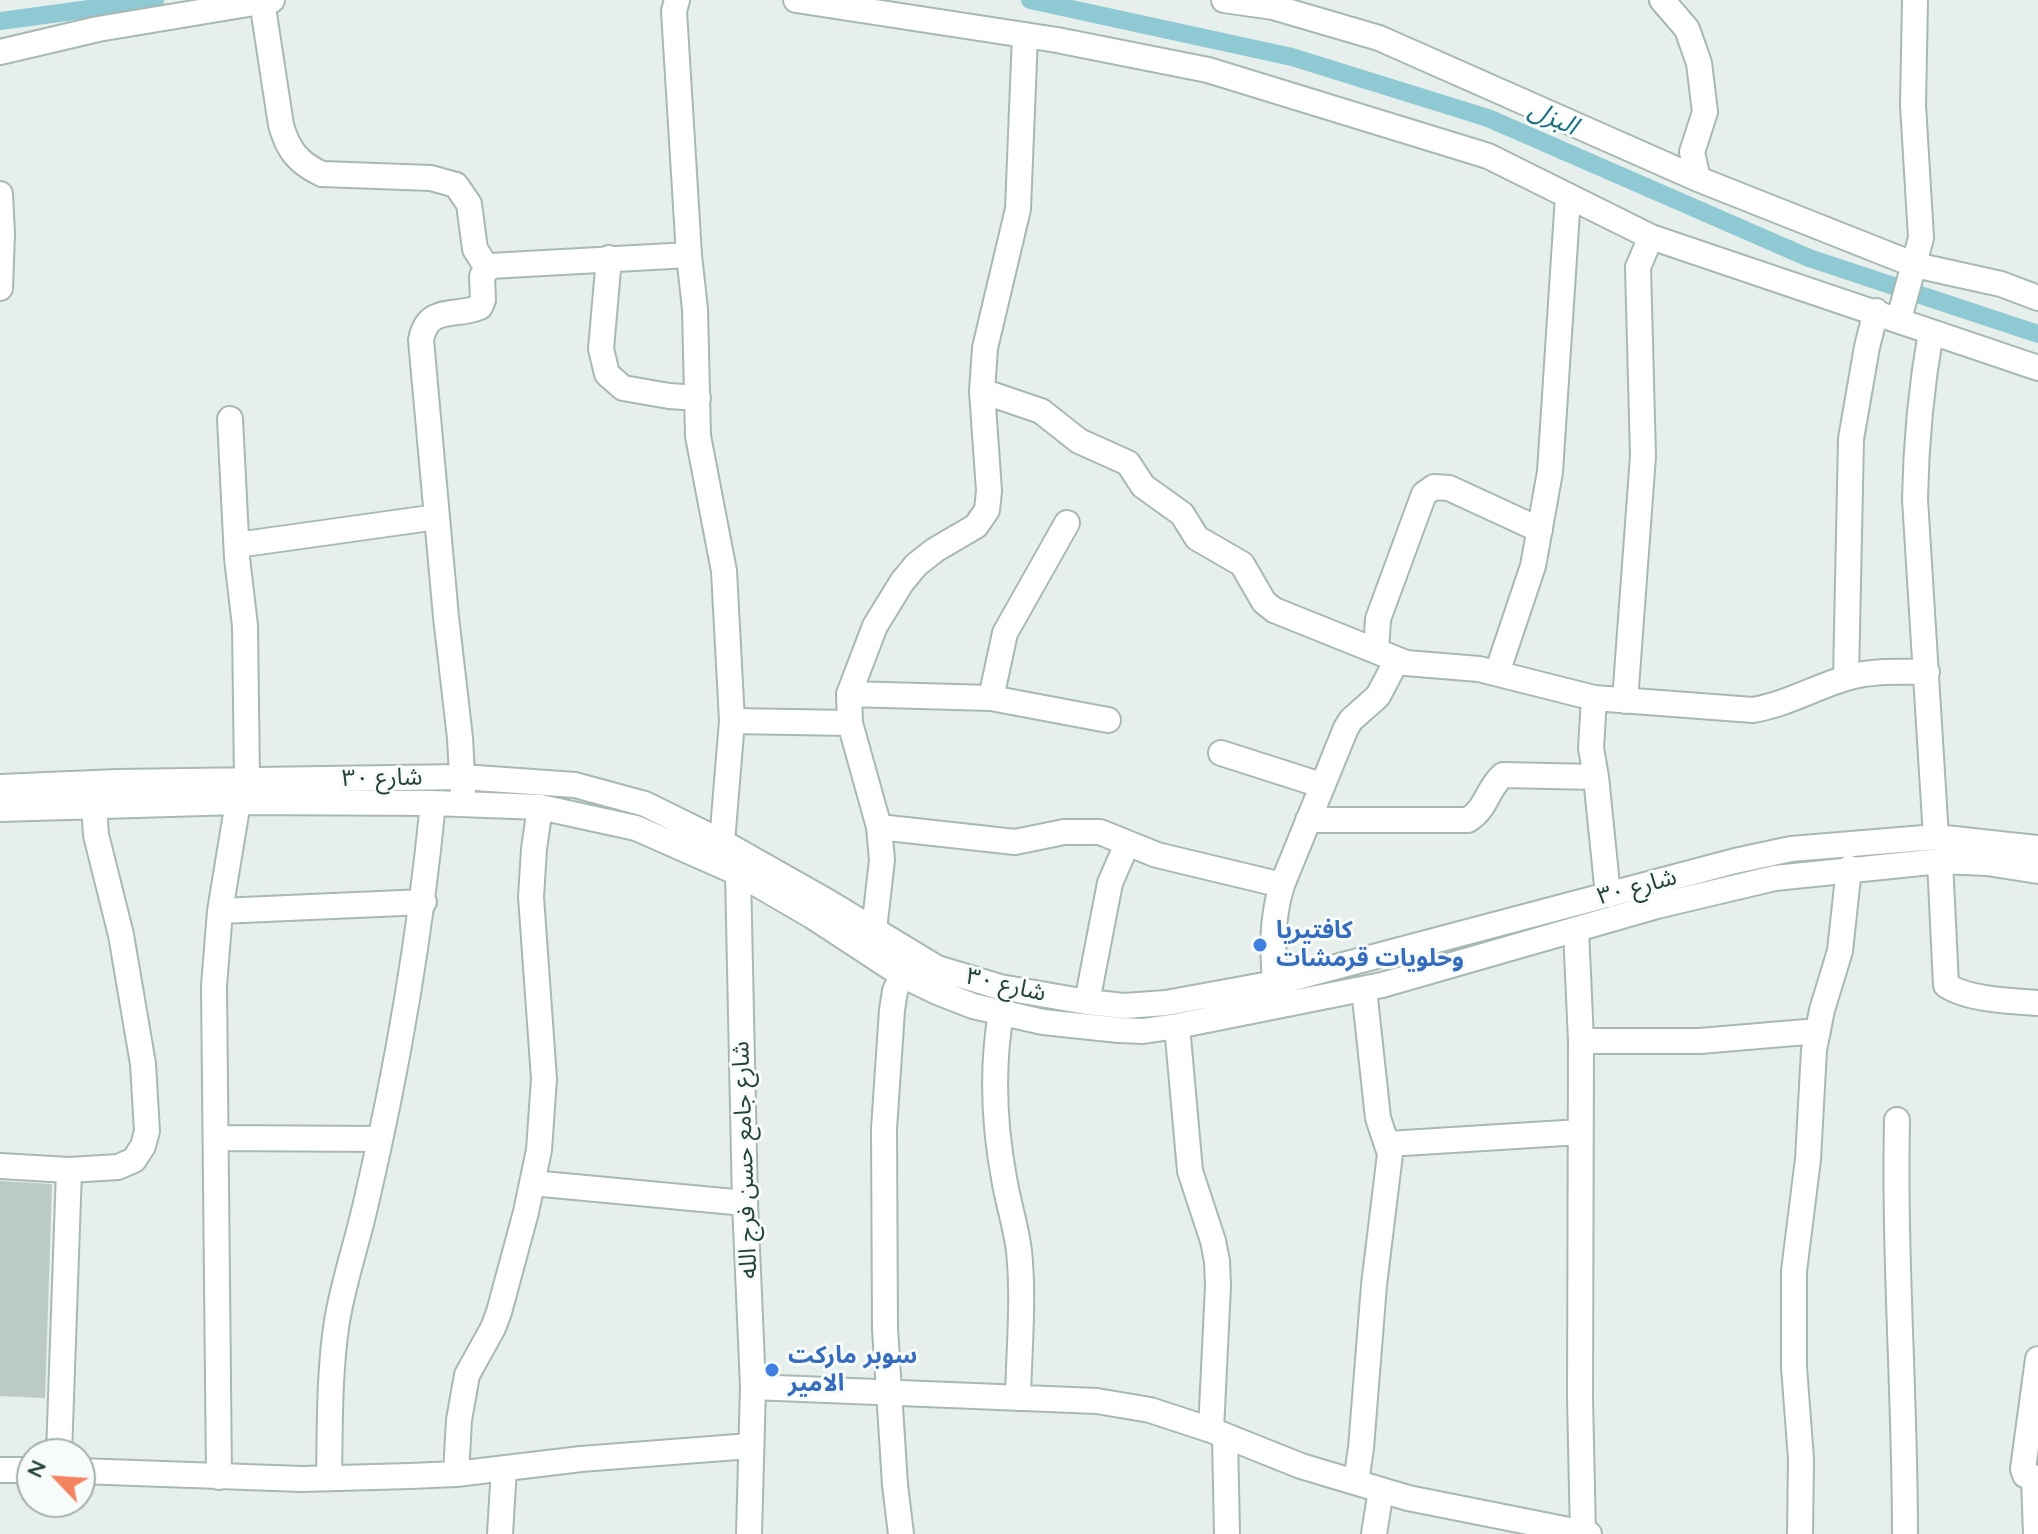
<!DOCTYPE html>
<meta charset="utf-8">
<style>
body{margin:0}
#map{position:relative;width:2038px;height:1534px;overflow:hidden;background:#e6efeb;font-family:Quicksand,sans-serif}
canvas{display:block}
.north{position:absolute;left:16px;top:1438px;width:80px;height:80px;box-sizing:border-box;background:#f7fbf9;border:2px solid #a3b1ad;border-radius:50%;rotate:295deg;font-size:22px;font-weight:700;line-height:32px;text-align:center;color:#24423a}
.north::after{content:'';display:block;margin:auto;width:28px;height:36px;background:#f4845f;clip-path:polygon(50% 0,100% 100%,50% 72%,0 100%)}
</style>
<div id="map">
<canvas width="2038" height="1534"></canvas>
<div class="north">N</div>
</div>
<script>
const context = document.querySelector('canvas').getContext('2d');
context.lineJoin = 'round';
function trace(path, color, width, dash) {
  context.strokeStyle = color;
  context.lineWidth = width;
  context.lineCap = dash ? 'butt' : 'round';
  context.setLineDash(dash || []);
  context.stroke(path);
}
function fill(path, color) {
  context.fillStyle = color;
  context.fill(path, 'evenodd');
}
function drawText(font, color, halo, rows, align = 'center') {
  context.font = font + ' Quicksand,"Noto Sans Arabic",sans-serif';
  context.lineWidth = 6;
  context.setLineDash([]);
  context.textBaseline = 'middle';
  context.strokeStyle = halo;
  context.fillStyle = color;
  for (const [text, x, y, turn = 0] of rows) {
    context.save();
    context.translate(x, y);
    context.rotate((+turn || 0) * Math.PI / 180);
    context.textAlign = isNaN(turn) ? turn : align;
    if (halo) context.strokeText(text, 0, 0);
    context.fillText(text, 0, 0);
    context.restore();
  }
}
const canal = new Path2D(`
 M1030 0 1292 57 1488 118 1809 258 2038 334
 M0 21 155 0`);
const building = new Path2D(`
 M0 1181 52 1184 45 1398 0 1396Z`);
const minor = new Path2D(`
 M677 0 674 11 689 255 695 309 698 436 724 571 732 721 722 842
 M796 0 1057 40 1208 70 1488 156 1651 237 2038 368
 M1224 0 1273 7 1379 38 1698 179 1915 265 2001 284 2038 298
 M1662 0 1687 29 1699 63 1705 112 1692 152 1698 179
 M262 1 281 125C288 150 298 163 322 174L431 178 456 185 469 204 475 249 487 268
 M0 52 98 29 272 0
 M0 194 2 234 0 288
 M609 258 601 349 607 374 623 388 669 396 698 398
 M1899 319 1921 238 1913 105 1915 0
 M1931 332C1921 388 1916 443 1915 499L1936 837
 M982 391 1041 411 1079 441 1128 463 1143 486 1182 514 1197 538 1242 564 1264 602 1274 610 1406 663 1479 669 1594 698 1753 710C1788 704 1817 686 1850 677 1875 670 1901 672 1927 672
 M230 419 237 558 245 626 247 780
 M237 545 437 517
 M1376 651 1378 619 1424 494 1434 487 1449 488 1540 530
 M1497 673 1533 566 1550 472 1568 196
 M1846 678 1851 439 1867 347 1876 311
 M849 694 991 698 1108 720
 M991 698 1005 633 1067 523
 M1594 698 1591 748 1596 777 1608 895
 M1625 701 1643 456 1638 267 1651 237
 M732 721 850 723
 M1221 753 1321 785
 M0 787 117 782 462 777 575 785 645 804 722 842 828 902 937 968 1000 987 1087 1002 1124 1006 1166 1003 1275 983 1735 861 1791 849 1936 837 2038 848
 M463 793 460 738 446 617 421 340C428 304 455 318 480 307L483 300 482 276 490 266 689 255
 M0 809 238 802 433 803 540 807 636 828 738 873 812 916 902 975 937 992 973 1006 1043 1022 1119 1030 1143 1031 1177 1026 1382 985 1657 906 1775 878 1940 861 1987 863 2038 871
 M1308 820H1468C1488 807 1486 790 1503 775L1596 777
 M879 827 1015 842 1064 832H1100L1157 855 1282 885
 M1940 861 1946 985C1968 1000 2012 1001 2038 1003
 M738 873 745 1203 753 1387 749 1534
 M220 911 424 902
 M874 930 882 860 879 827 850 723 849 694 875 626 902 582 916 565 935 550 976 526 987 510 989 491 982 391 985 348 1018 209 1025 35
 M1576 930 1581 1041 1580 1398 1583 1534
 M1276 996C1273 957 1270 924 1282 885L1346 728 1351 720 1378 696 1397 660
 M1087 1002 1110 883 1127 844
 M1001 1013C992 1066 994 1124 1004 1178 1008 1203 1016 1226 1019 1251 1024 1299 1019 1350 1018 1398
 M1177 1026 1190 1171 1213 1241 1217 1261 1218 1286 1211 1430
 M1581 1041H1700L1818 1031
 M1897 1120C1894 1258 1905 1396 1905 1534
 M217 1138 379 1139
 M1388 1144 1580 1132
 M0 1166 69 1170 118 1167 134 1160 143 1146 147 1131 143 1064 121 935 96 835 93 791
 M532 1183 745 1203
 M2038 1359 2023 1469 2025 1475 2038 1478
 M753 1387 1097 1401 1150 1410 1211 1430 1301 1466 1408 1498 1589 1534
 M1225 1437 1227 1534
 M59 1454 69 1170
 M0 1470H32
 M80 1471 302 1479 410 1476 456 1474 581 1459 750 1446
 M456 1474 459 1420 467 1375 493 1328 499 1312 526 1212 539 1150 544 1079 531 897 534 849 540 807
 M219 1477 214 986 220 911 238 802
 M329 1478C330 1426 329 1372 337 1321 344 1280 357 1243 366 1203 397 1071 420 937 433 803
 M2034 1479 2036 1534
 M1356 1482 1361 1448 1374 1285 1390 1154 1378 1118 1364 989
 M500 1534 504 1468
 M901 1534 895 1485 885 1328 884 1129 892 1010 895 991 902 975
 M1374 1534 1381 1490
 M1800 1534 1801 1459 1794 1367V1271L1808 1159 1814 1050 1822 1010 1840 951 1849 868`);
const markers = [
 [1260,945,8,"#3f7fe0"],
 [772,1370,8,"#3f7fe0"]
];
const streetNames = [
 ["شارع ٣٠",382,778,-1],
 ["شارع ٣٠",1637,887,-15],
 ["شارع ٣٠",1006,985,13],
 ["شارع جامع حسن فرج الله",745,1160,-92]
];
const shopNames = [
 ["كافتيريا",1276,931],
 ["وحلويات قرمشات",1276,959],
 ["سوبر ماركت",788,1356],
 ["الامير",788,1384]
];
const waterNames = [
 ["البزل",1553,118,24]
];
trace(canal, '#8ec9d4', 18);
fill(building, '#bbcac4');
trace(minor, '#a8b8b2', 28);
trace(minor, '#fff', 24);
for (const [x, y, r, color] of markers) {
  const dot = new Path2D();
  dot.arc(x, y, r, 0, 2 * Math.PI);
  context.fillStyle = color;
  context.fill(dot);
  trace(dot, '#f7fbf9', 3);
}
drawText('24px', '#24423a', '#f7fbf9', streetNames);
drawText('bold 24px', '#366cbe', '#f7fbf9', shopNames, 'left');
drawText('italic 26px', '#1c6f80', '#f7fbf9', waterNames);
</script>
